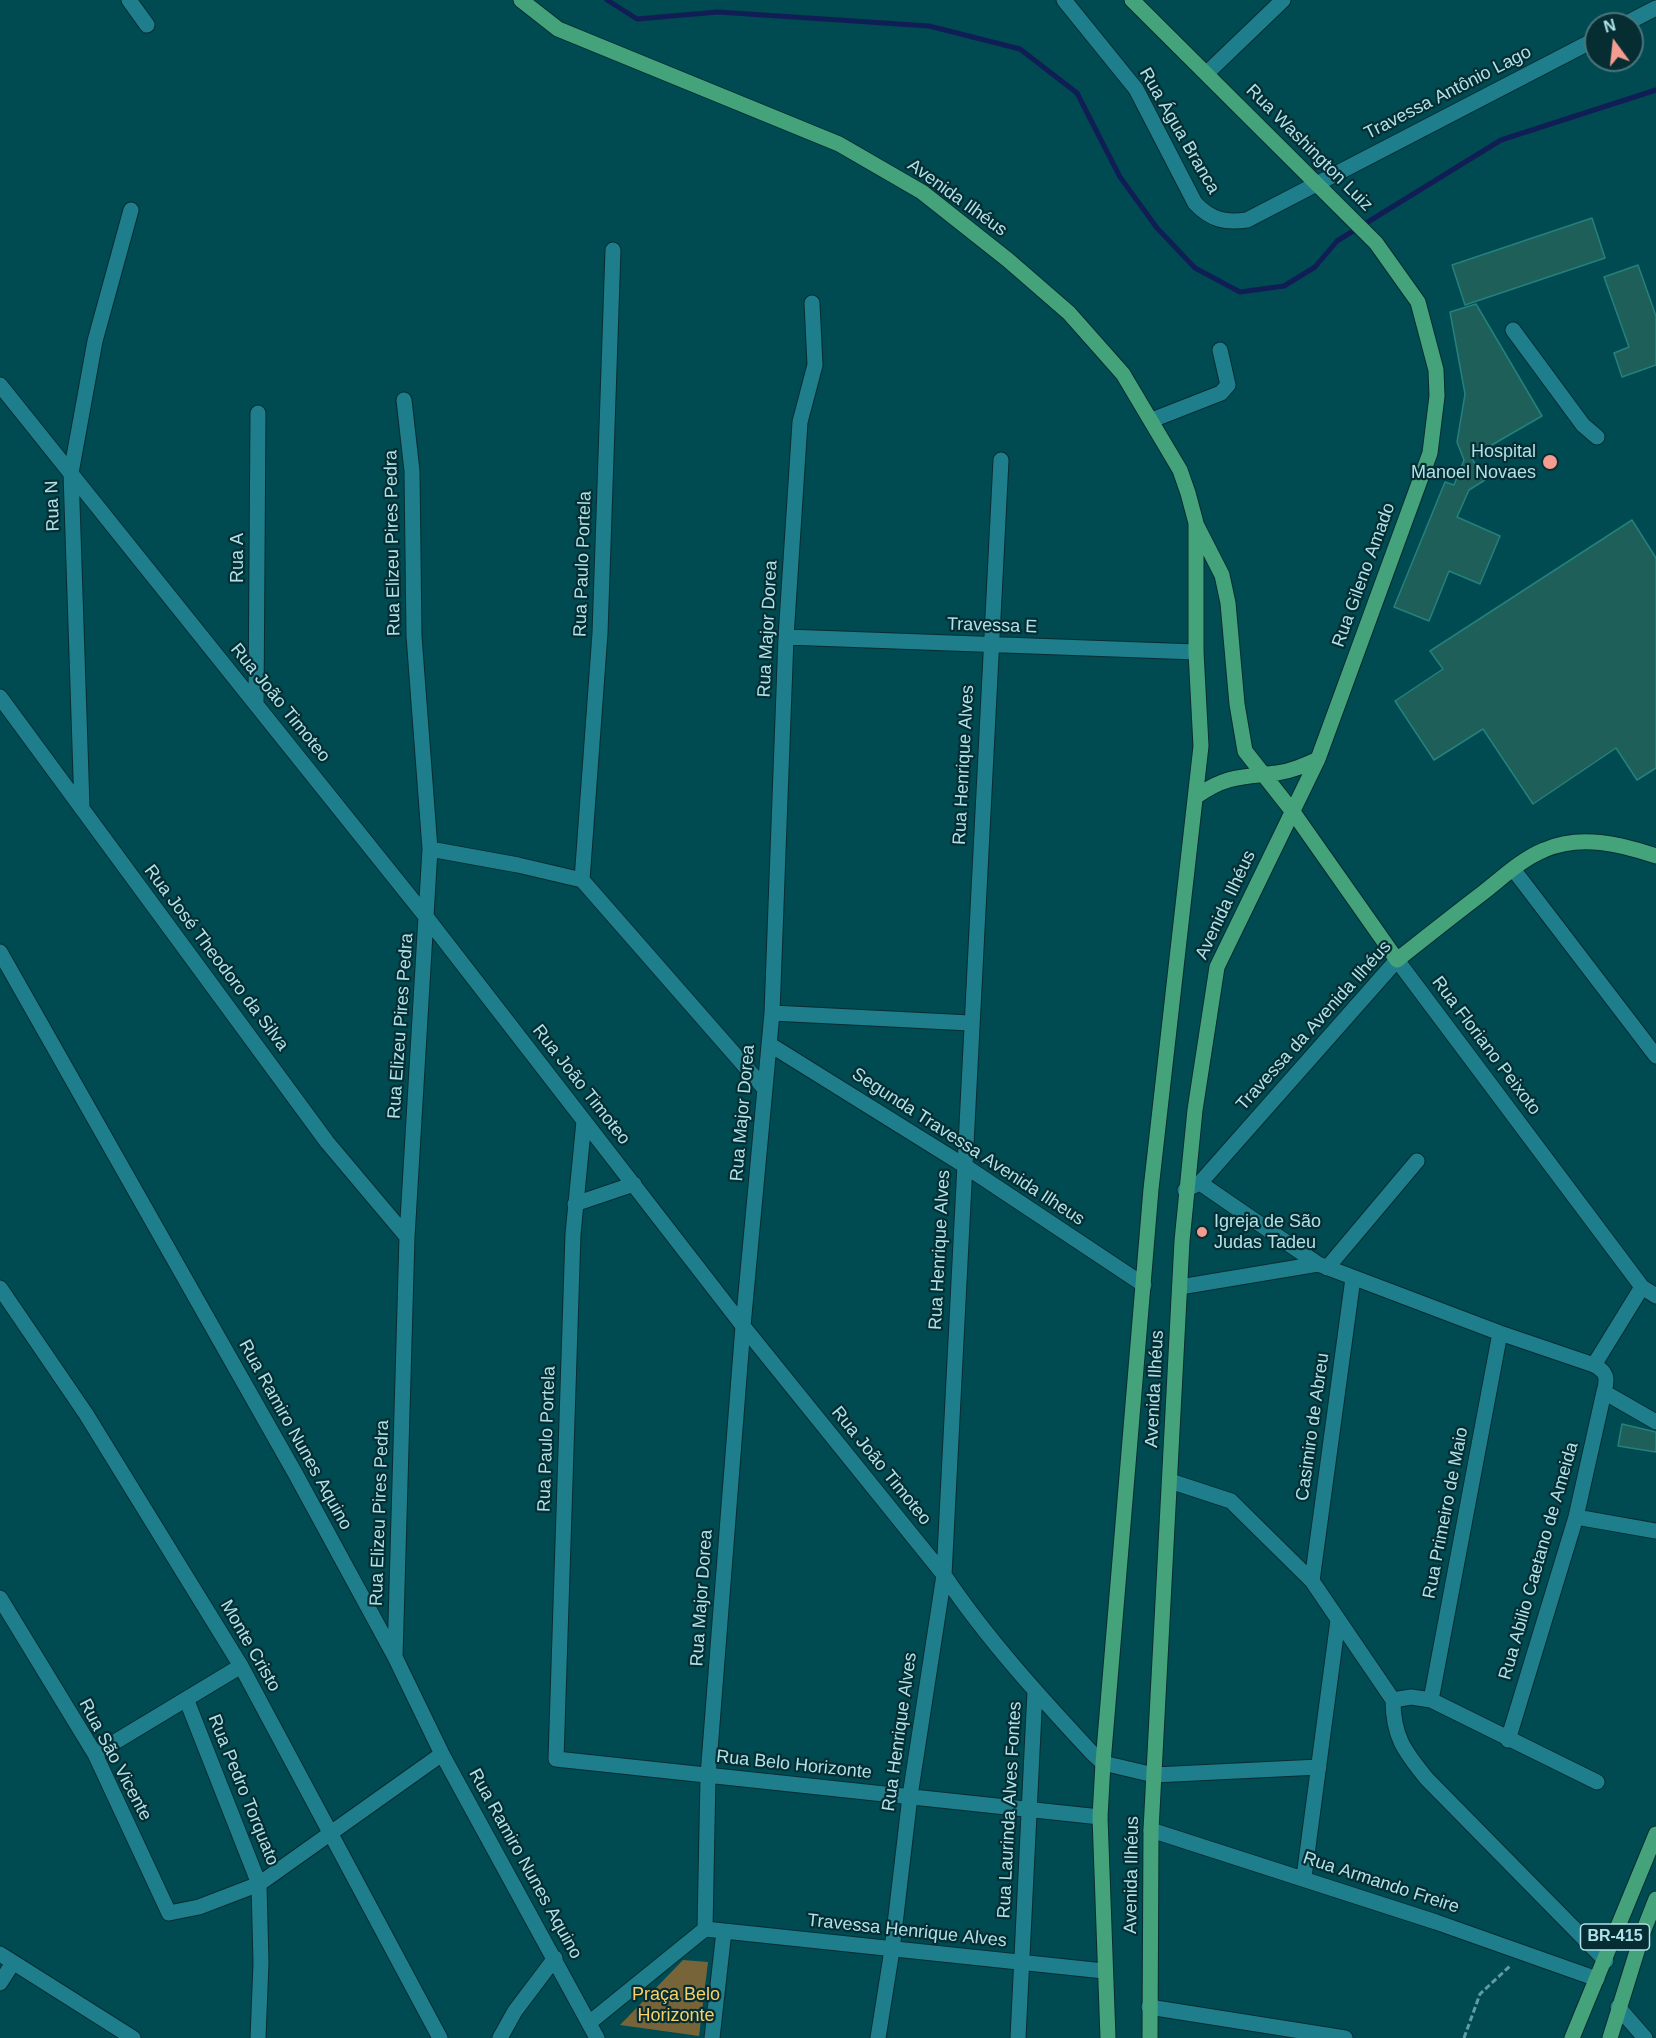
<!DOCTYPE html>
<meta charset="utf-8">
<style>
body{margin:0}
#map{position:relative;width:1656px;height:2038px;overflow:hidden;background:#004a52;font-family:Helvetica,sans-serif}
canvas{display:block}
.north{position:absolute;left:1584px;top:12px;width:60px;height:60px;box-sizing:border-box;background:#062d32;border:2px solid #4a757c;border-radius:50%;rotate:345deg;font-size:16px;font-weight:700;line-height:24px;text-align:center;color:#afe2ea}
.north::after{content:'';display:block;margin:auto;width:21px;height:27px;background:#f59c90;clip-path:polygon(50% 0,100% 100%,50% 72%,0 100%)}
</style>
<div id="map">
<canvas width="1656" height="2038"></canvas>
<div class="north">N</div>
</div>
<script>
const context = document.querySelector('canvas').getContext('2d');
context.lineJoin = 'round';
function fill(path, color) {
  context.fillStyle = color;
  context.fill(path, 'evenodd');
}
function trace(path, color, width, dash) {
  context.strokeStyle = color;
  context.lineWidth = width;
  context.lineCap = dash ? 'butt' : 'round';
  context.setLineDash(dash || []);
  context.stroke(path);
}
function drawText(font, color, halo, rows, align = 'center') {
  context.font = font + ' Helvetica,sans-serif';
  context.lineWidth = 4.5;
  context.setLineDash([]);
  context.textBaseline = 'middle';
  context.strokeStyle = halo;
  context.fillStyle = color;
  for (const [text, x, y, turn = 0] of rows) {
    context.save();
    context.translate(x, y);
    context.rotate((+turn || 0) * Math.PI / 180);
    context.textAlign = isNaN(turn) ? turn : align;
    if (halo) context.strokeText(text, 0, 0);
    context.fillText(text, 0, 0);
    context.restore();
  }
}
const green = new Path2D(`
 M683 1960 708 1962 699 2036 620 2025Z`);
const stream = new Path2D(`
 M607 0 637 19 718 12 929 26 1020 49 1077 93 1120 177 1157 228 1195 268 1240 292 1284 286 1315 267 1337 241 1501 140 1656 90`);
const building = new Path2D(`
 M1592 218 1605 258 1465 305 1452 265Z
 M1638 265 1656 316V365L1622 377 1614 353 1629 347 1604 277Z
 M1476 304 1542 416 1471 457 1485 480 1469 490 1457 517 1500 536 1480 584 1449 571 1429 621 1394 607 1445 482 1454 485 1464 460 1457 442 1465 394 1450 312Z
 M1632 520 1656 558V768L1637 780 1616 748 1533 804 1483 729 1434 760 1395 701 1443 669 1430 651Z
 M1622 1424 1656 1432V1452L1618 1446Z`);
const path = new Path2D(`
 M1464 2038 1480 1994 1510 1966`);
const minor = new Path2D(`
 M129 0 147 25
 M1064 0 1136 89 1195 203C1211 220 1225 223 1247 220L1596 39
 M1625 24 1656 8
 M1207 73 1283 0
 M1513 330 1583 425 1597 437
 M0 385 427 918 743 1326 944 1575C987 1639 1040 1697 1093 1754L1103 1763 1154 1775 1319 1767
 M1152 420 1221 393 1228 385 1220 350
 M786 637 1196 652
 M0 697 327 1142 407 1237
 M256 704 258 413
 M82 807 71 473 95 341 131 210
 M430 849 518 865 582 880 764 1088
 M1513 869 1656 1056
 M582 880 600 633 613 250
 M0 952 295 1473 395 1657 442 1754 597 2038
 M772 1013 970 1023
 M769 1044 965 1166 1144 1285
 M584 1121 573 1234 556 1759 1100 1817
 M1200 1183 1318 1264 1500 1333 1594 1365C1607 1372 1608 1378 1604 1392L1656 1422
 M1185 1190 1200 1183 1397 960 1642 1287 1656 1296
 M575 1204 634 1184
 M1327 1268 1417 1161
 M1180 1287 1318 1264
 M0 1288 86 1414 241 1666 440 2038
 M1594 1365 1642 1287
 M1170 1481 1231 1501 1239 1509 1312 1581 1393 1700
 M1576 1517 1656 1531
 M1312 1581 1353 1278
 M0 1598 95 1754 169 1913 199 1907 259 1884 442 1754
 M395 1657 407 1237 430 849 414 636 412 471 404 400
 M1393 1700C1393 1736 1404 1751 1427 1779L1606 1961
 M1393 1700 1411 1697 1431 1700 1597 1782
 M1431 1700 1500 1333
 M187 1701 259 1884 261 1963 258 2038
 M1508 1740 1576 1517 1604 1392
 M95 1754 241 1666
 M1151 1830 1436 1922 1597 1979
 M1304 1877 1338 1620
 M705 1929 708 1776 743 1326 772 1013 786 637 800 422 815 365 812 303
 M705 1929 1104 1971
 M0 1954 133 2038
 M0 1983 13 1963
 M1149 2007 1345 2038
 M1618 2007 1645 2038
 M589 2023 705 1929
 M500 2038 515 2011 555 1958
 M712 2038 724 1931
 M878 2038 892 1950 910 1796 944 1575 1001 460
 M1018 2038 1035 1691`);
const major = new Path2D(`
 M521 0 558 29 839 144 922 192 1008 260 1069 313 1123 374 1180 470 1188 493 1196 523V652L1201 746 1151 1189 1103 1763 1100 1817 1108 2038
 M1132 0 1376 243 1418 302 1436 370 1437 396 1430 453 1318 759 1217 967 1195 1110 1182 1241 1151 1830 1150 2038
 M1197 526 1222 575 1228 603 1237 704 1245 751 1293 812 1397 960C1426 937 1455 914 1484 892 1503 877 1522 859 1544 850 1580 834 1621 844 1656 856
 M1197 796C1226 775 1244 777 1277 773 1292 771 1305 765 1318 759
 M1572 2038 1656 1834
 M1610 2038 1643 1932 1656 1899`);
const markers = [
 [1550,462,8,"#f59c90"],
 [1202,1232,6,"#f59c90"]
];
const shields = [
 [1615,1937,69]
];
const shieldNames = [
 ["BR-415",1615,1937]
];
const streetNames = [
 ["Travessa Antônio Lago",1448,93,-27],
 ["Rua Água Branca",1179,131,60],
 ["Rua Washington Luiz",1309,148,45],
 ["Avenida Ilhéus",957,198,36],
 ["Rua N",53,506,-92],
 ["Rua Elizeu Pires Pedra",393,543,-91],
 ["Rua A",238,558,-90],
 ["Rua Paulo Portela",583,564,-88],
 ["Rua Gileno Amado",1364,575,-70],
 ["Travessa E",992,626,2],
 ["Rua Major Dorea",768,629,-87],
 ["Rua João Timoteo",280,703,51],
 ["Rua Henrique Alves",964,765,-87],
 ["Avenida Ilhéus",1226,905,-65],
 ["Rua José Theodoro da Silva",216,958,53],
 ["Rua Elizeu Pires Pedra",401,1026,-86],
 ["Travessa da Avenida Ilhéus",1314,1026,-48],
 ["Rua Floriano Peixoto",1486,1046,53],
 ["Rua João Timoteo",581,1085,52],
 ["Rua Major Dorea",743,1113,-85],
 ["Segunda Travessa Avenida Ilheus",968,1147,33],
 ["Rua Henrique Alves",940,1250,-87],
 ["Avenida Ilhéus",1155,1389,-87],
 ["Casimiro de Abreu",1313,1427,-82],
 ["Rua Ramiro Nunes Aquino",295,1435,61],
 ["Rua Paulo Portela",547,1439,-88],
 ["Rua João Timoteo",881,1466,51],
 ["Rua Elizeu Pires Pedra",380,1513,-88],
 ["Rua Primeiro de Maio",1446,1513,-79],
 ["Rua Abilio Caetano de Ameida",1539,1561,-74],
 ["Rua Major Dorea",702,1598,-86],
 ["Monte Cristo",250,1646,60],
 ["Rua Henrique Alves",900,1732,-82],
 ["Rua São Vicente",115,1760,62],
 ["Rua Belo Horizonte",794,1765,6],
 ["Rua Pedro Torquato",243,1790,68],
 ["Rua Laurinda Alves Fontes",1010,1810,-87],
 ["Rua Ramiro Nunes Aquino",525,1864,61],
 ["Avenida Ilhéus",1132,1875,-89],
 ["Rua Armando Freire",1381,1883,18],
 ["Travessa Henrique Alves",907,1931,6]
];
const poiNames = [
 ["Hospital",1536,452],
 ["Manoel Novaes",1536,473],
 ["Igreja de São",1214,1222,"left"],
 ["Judas Tadeu",1214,1243,"left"]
];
const parkNames = [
 ["Praça Belo",676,1995],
 ["Horizonte",676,2016]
];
fill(green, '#776539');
trace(stream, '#111e55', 5);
fill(building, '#1f5f5a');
trace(building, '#23827b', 1.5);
trace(minor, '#062d32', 17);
trace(major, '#062d32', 17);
trace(path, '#5f9ca4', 3, [6, 3]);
trace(minor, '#1f7e8b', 15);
trace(major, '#45a37b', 15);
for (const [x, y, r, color] of markers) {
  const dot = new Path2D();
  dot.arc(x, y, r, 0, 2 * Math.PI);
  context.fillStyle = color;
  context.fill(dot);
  trace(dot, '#062d32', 2);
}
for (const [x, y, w] of shields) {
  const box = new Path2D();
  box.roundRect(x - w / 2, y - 13, w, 26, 4.5);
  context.fillStyle = '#062d32';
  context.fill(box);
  trace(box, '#afe2ea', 1.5);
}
drawText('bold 16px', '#afe2ea', null, shieldNames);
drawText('18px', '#afe2ea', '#062d32', streetNames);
drawText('18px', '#afe2ea', '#062d32', poiNames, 'right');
drawText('18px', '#f9d067', '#062d32', parkNames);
</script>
